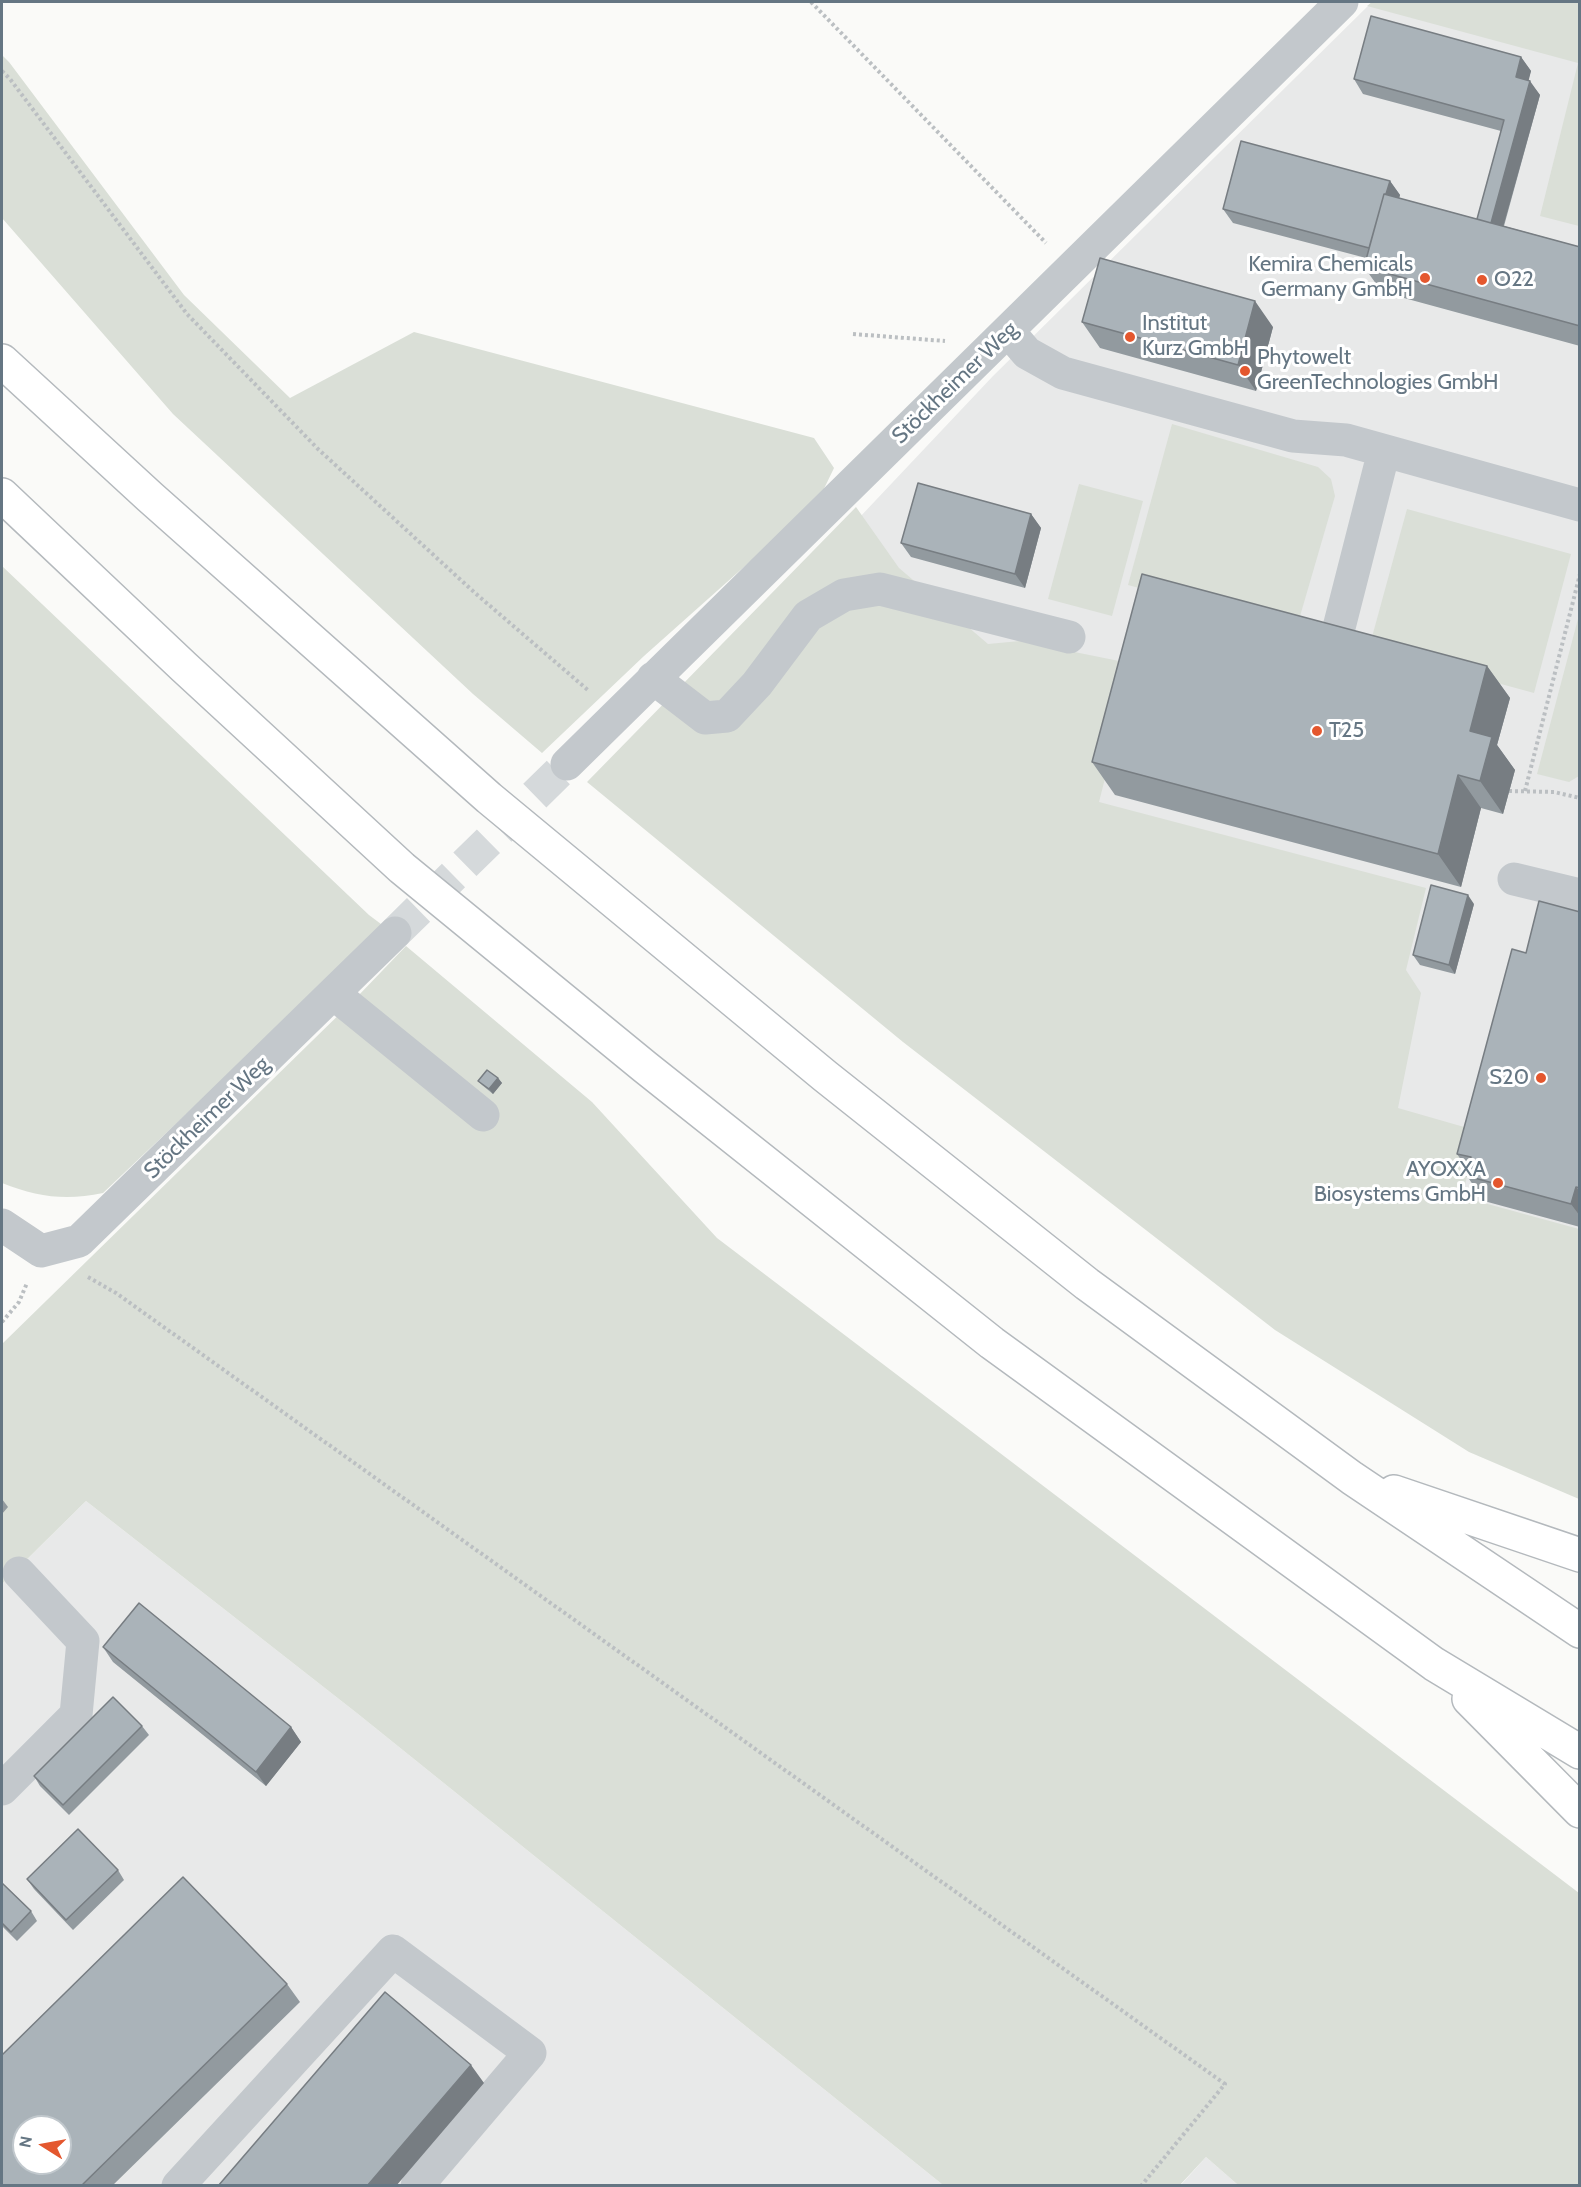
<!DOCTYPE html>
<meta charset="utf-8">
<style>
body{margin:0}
#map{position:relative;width:1581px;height:2187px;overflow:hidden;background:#fafaf8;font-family:Cabin,sans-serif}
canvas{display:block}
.frame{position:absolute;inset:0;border:3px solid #657683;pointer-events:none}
.north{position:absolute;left:12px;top:2115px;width:60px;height:60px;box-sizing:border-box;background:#fff;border:2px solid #c1c8cd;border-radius:50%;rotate:281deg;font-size:16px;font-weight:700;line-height:24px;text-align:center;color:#657683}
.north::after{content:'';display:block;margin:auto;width:21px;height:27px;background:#e4572e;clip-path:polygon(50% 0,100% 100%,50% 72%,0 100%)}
</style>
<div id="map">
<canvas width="1581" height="2187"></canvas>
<div class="frame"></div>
<div class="north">N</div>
</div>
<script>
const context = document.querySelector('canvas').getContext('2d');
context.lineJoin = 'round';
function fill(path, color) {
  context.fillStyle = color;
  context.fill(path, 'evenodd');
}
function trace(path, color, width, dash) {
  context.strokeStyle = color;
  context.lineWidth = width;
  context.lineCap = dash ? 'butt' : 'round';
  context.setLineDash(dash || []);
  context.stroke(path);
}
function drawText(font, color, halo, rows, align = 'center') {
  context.font = font + ' Cabin,sans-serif';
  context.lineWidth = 6;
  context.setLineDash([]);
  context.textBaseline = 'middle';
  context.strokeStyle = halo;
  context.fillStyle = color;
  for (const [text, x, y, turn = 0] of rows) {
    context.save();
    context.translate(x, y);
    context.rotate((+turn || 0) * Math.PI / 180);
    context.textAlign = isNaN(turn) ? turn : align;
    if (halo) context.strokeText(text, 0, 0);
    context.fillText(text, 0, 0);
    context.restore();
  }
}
const built = new Path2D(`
 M1372 2H1579V1335L758 625 993 376Z
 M86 1501 358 1714 943 2185 2 2186V1584ZM24 2127H60V2163H24Z
 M1206 2157 1238 2185 1180 2186Z`);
const green = new Path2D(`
 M1372 2H1579V226L1540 216 1578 63 1367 6Z
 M2 55 9 62 184 295 290 398 414 332 814 438 834 468 818 501 644 656 542 753 473 694 173 414 2 218Z
 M1172 424 1318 467 1331 479 1335 496 1296 630 1128 585Z
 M1079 484 1143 501 1112 616 1048 599Z
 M856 507 899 568 988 644 1020 641 1134 664 1099 802 1426 888 1406 970 1421 993 1398 1108 1478 1131 1462 1197 1579 1229V1499L1469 1452 1275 1330 903 1042 587 782Z
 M1407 509 1571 554 1534 693 1369 648Z
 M2 566 369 915 385 927 340 968 103 1193C66 1201 37 1197 2 1183Z
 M1579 615V776L1569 782 1537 774Z
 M406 946 592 1102 717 1238 1579 1893V2185H1238L1206 2157 1180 2185H943L358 1714 86 1501 2 1584V1344L357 997Z`);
const minorTunnel = new Path2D(`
 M395 933 567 764`);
const path = new Path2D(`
 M811 2 1046 243
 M2 71 10 79 187 314 318 449 475 593 589 691
 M853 334 945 341
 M1509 791 1554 792 1580 798
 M1525 791 1580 574
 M88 1277 116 1293 1225 2084 1141 2186
 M2 1322 19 1302 27 1283`);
const minor = new Path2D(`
 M1009 332 1027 353 1063 373 1293 436 1346 440 1580 505
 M1333 651 1384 451
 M653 678 705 718 727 716 757 684 808 616 844 595 880 589 1069 637
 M567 764 1342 2
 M1514 879 1580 895
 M334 994 483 1115
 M2 1225 41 1251 79 1241 395 933
 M2 1789 76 1715 83 1641 19 1573
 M178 2186 393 1951 530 2053 417 2186`);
const highway = new Path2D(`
 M2 361 150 497 489 798 825 1076 1087 1284 1352 1478 1580 1631
 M2 495 184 667 402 868 645 1067 992 1343 1434 1664 1580 1752
 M1394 1492 1580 1555
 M1469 1699 1580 1811`);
const wall = new Path2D(`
 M1521 57 1531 71 1528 80 1540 95 1504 226 1580 247V346L1382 292 1364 267 1366 258 1233 223 1223 209 1390 181 1400 195 1399 198 1477 219 1501 131 1363 94 1354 79Z
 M1082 322 1273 327 1256 391 1100 348Z
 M1031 514 1041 528 1025 588 911 557 901 543Z
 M1487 666 1510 698 1497 745 1515 770 1503 814 1481 808 1461 887 1115 795 1092 762Z
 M1474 904 1455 974 1420 965 1413 955Z
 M1580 912V1227L1484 1201 1467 1176 1468 1170 1457 1154 1526 953Z
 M498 1078 502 1083 493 1094 482 1085 478 1081Z
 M2 1499 8 1507 2 1514Z
 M103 1647 291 1727 301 1742 266 1786 113 1662Z
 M142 1726 149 1735 69 1815 40 1786 34 1776Z
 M118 1870 124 1880 73 1930 34 1889 27 1879Z
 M2 1883 31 1911 37 1921 17 1941 2 1926Z
 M287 1984 300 2002 112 2186H2Z`);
const shadedWall = new Path2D(`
 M1521 57 1531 71 1526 91 1516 77Z
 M1530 81 1540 95 1498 245 1488 231Z
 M1390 181 1400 195 1381 262 1371 248Z
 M1255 301 1273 327 1256 391 1238 365Z
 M1031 514 1041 528 1025 588 1015 574Z
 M1487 666 1510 698 1497 745 1515 770 1503 814 1480 781 1470 731Z
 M1458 775 1481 808 1461 887 1438 854Z
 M1468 895 1474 904 1455 974 1449 965Z
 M498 1078 502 1083 493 1094 489 1089Z
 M1576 1187 1580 1192V1216L1571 1204Z
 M291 1727 301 1742 266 1786 256 1772Z
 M471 2065 484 2083 396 2186H367Z`);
const building = new Path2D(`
 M1371 16 1521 57 1516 77 1530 81 1491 223 1477 219 1504 120 1354 79Z
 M1241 141 1390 181 1386 194H1384L1369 248 1223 209Z
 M1384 194 1580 247V326L1364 267Z
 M1100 258 1255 301 1238 365 1082 322Z
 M918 483 1031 514 1015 574 901 543Z
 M1142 574 1487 666 1470 731 1492 737 1480 781 1458 775 1438 854 1092 762Z
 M1431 885 1468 895 1449 965 1413 955Z
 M1539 901 1580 912V1188L1576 1187 1571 1204 1467 1176 1471 1157 1457 1154 1512 949 1526 953Z
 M487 1070 498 1078 489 1089 478 1081Z
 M139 1603 291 1727 256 1772 103 1647Z
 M113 1697 142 1726 63 1805 34 1776Z
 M78 1829 118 1870 66 1920 27 1879Z
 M183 1877 287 1984 81 2186H2V2055ZM24 2127H60V2163H24Z
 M2 1883 31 1911 11 1932 2 1923Z
 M385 1992 471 2065 367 2186H218Z`);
const markers = [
 [1425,278,6,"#e4572e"],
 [1482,280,6,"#e4572e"],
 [1130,337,6,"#e4572e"],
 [1245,371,6,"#e4572e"],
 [1317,731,6,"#e4572e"],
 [1541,1078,6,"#e4572e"],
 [1498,1183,6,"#e4572e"]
];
const poiNames = [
 ["Kemira Chemicals",1413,265,"right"],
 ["Germany GmbH",1413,290,"right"],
 ["O22",1494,280],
 ["Institut",1142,324],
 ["Kurz GmbH",1142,349],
 ["Phytowelt",1257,358],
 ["GreenTechnologies GmbH",1257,383],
 ["T25",1329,731],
 ["S20",1529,1078,"right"],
 ["AYOXXA",1486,1170,"right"],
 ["Biosystems GmbH",1486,1195,"right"]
];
const streetNames = [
 ["Stöckheimer Weg",955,383,-44],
 ["Stöckheimer Weg",207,1118,-44]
];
fill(built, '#e8e9e9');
fill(green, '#dadfd7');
trace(minorTunnel, '#d5d9db', 33, [33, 16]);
trace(highway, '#b4b9bd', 36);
trace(path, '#bbbfc2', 4, [3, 3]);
trace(minor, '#c3c8cc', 33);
trace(highway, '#fff', 33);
fill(wall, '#929a9f');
fill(shadedWall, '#777d82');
fill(building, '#aab3b9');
trace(building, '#777d82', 1.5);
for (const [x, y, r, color] of markers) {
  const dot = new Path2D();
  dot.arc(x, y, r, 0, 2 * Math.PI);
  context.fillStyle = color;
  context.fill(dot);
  trace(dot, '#fff', 2);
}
drawText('22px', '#657683', '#fff', poiNames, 'left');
drawText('22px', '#657683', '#fff', streetNames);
</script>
